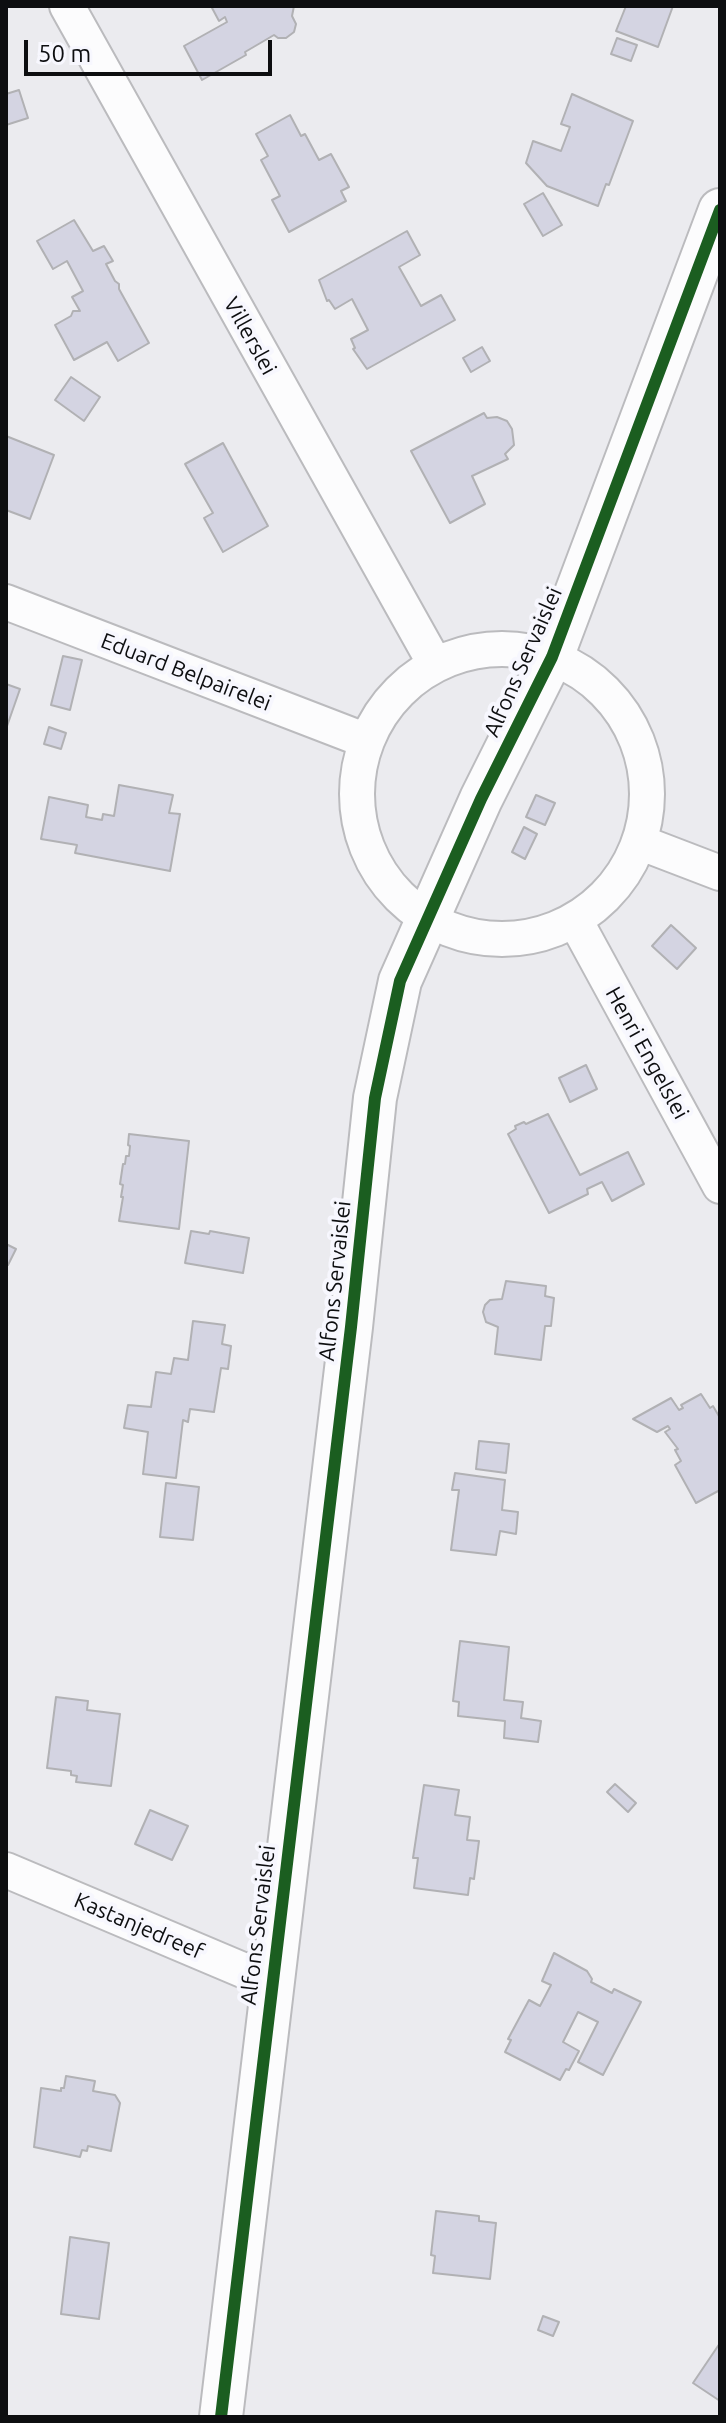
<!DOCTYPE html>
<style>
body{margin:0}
#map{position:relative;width:726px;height:2423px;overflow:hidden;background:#ebebef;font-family:Ubuntu,sans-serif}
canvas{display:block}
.frame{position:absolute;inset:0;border:8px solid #0d0e10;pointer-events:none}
.scale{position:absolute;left:24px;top:40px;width:248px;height:36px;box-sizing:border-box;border:4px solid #0d0e10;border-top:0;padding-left:10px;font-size:24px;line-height:28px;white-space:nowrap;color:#0d0e10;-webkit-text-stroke:6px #f7f7fe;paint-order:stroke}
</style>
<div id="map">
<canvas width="726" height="2423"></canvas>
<div class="frame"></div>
<div class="scale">50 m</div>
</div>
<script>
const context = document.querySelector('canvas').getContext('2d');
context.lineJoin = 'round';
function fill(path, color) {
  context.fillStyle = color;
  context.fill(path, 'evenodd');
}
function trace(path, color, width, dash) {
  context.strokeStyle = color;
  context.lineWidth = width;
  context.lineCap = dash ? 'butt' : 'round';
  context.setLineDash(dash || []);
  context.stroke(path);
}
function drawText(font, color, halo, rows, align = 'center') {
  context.font = font + ' Ubuntu,sans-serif';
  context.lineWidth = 8;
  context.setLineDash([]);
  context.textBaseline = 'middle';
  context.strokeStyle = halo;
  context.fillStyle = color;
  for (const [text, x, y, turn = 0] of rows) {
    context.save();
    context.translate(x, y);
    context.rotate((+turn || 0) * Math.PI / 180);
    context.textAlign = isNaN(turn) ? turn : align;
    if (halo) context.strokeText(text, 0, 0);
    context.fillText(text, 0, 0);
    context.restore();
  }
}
const building = new Path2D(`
 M211 6H294L292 16 296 24 294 32 286 38H278L274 35 245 52 246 55 202 80 184 46 227 22 225 17 219 21Z
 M626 6H673L658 47 616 31Z
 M617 38 637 45 631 61 611 54Z
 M19 90 28 118 6 125V94Z
 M572 94 633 121 609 185 606 184 598 206 547 186 526 163 533 141 561 151 570 127 561 124Z
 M290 115 301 136 305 134 319 160 331 154 349 187 341 191 346 201 289 232 272 200 280 196 261 160 268 156 256 134Z
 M543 193 562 225 543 236 524 204Z
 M74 220 93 251 104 246 113 261 106 264 115 281 119 284V289L149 343 118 361 107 342 74 360 55 325 71 316 73 311H80L72 297 83 291 67 261 53 269 37 241Z
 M407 231 420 255 399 267 421 306 441 295 455 320 367 369 353 349 355 348 351 339 368 330 352 299 335 309 329 300 327 301 319 280Z
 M482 347 490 361 471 372 463 358Z
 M71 377 100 397 84 421 55 400Z
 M484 413 487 418 497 417 507 421 512 429 514 445 505 454 508 459 472 476 485 504 450 523 411 451Z
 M6 436 54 455 30 519 6 510Z
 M223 443 268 526 223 552 204 518 213 513 185 464Z
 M63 656 82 660 70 710 51 705Z
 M6 684 20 689 6 729Z
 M49 727 66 733 61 749 44 744Z
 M119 785 173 795 169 813 180 814 170 871 75 853 77 845 41 839 49 797 88 805 86 817 102 820 103 814 114 816Z
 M536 795 555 803 545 825 526 817Z
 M524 827 537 834 525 859 512 852Z
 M671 925 696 948 677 969 652 946Z
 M586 1065 597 1089 570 1102 559 1078Z
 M548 1114 580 1175 628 1152 644 1184 612 1201 602 1182 587 1189 588 1194 549 1213 508 1134 516 1129 515 1126 524 1122 526 1124Z
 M129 1134 189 1141 179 1229 119 1221 123 1197H121L123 1185 120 1184 123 1164H125L126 1156H129L130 1146 128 1145Z
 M191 1231 209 1234 210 1231 249 1238 243 1273 185 1263Z
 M6 1244 16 1249 8 1265H6Z
 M506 1281 546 1286 545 1296 554 1298 551 1326H545L541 1360 495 1354 498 1327 486 1322 483 1312 485 1305 490 1300 502 1299Z
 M193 1321 225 1325 222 1344 231 1346 228 1369 221 1368 214 1412 190 1409 188 1422 183 1420 176 1478 143 1474 148 1432 124 1428 128 1405 151 1407 156 1372 171 1374 174 1358 188 1360Z
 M701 1394 710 1408 713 1406 720 1418V1490L696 1503 675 1465 681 1461 675 1450 678 1449 665 1432 670 1429 668 1426 657 1432 633 1419 671 1398 679 1410 683 1408 681 1405Z
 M479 1441 509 1444 506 1473 476 1469Z
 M455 1473 505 1480 502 1510 518 1512 516 1534 500 1531 496 1555 451 1550 459 1490H452Z
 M166 1483 199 1487 193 1540 160 1537Z
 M460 1641 509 1647 504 1700 523 1702 521 1718 541 1721 538 1742 504 1738 505 1721 458 1716 459 1702 453 1701Z
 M56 1697 88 1701 87 1710 120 1714 111 1786 76 1782 77 1776 71 1775V1771L47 1768Z
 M615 1784 636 1803 628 1812 607 1792Z
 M424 1785 459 1790 455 1815 470 1817 467 1840 479 1841 474 1879 470 1878 468 1895 414 1888 418 1858H413Z
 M150 1810 188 1826 172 1860 135 1844Z
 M554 1953 587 1971 592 1979 591 1982 612 1993 614 1989 641 2002 603 2075 578 2062 598 2022 578 2012 563 2042 579 2051 569 2070 566 2069 560 2080 505 2052 511 2040 508 2039 529 2000 540 2006 551 1985 542 1981Z
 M66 2076 95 2081 93 2091 115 2095 120 2103 111 2151 88 2146 87 2151 82 2150 80 2157 34 2147 41 2088 61 2091V2088H64Z
 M436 2211 479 2216V2221L496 2223 490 2279 433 2273 435 2256 431 2255Z
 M70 2237 109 2243 99 2319 61 2314Z
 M543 2316 559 2322 553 2336 538 2330Z
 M720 2343V2401L693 2383Z`);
const minor = new Path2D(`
 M67 6 435 664
 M6 602 367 741
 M357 794a145 145 0 1 1 290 0a145 145 0 1 1-290 0Z
 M639 842 720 873
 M575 920 720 1186
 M6 1870 271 1982`);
const tertiary = new Path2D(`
 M221 2417 351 1327 375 1098 400 981 481 799 552 657 720 210`);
const cycleway = new Path2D(`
 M221 2417 351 1327 375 1098 400 981 481 799 552 657 720 210`);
const streetNames = [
 ["Villerslei",250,336,61],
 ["Alfons Servaislei",523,662,-66],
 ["Eduard Belpairelei",186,672,21],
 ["Henri Engelslei",647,1053,61],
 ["Alfons Servaislei",335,1281,-84],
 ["Alfons Servaislei",258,1925,-83],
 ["Kastanjedreef",139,1926,23]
];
fill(building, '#d4d4e2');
trace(building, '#b1b1b4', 2);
trace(minor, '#bbbbbe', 38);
trace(tertiary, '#bbbbbe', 46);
trace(minor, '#fcfcfd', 34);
trace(tertiary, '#fcfcfd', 42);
trace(cycleway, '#1b5e20', 12);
drawText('22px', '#0d0e10', '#f7f7fe', streetNames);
</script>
